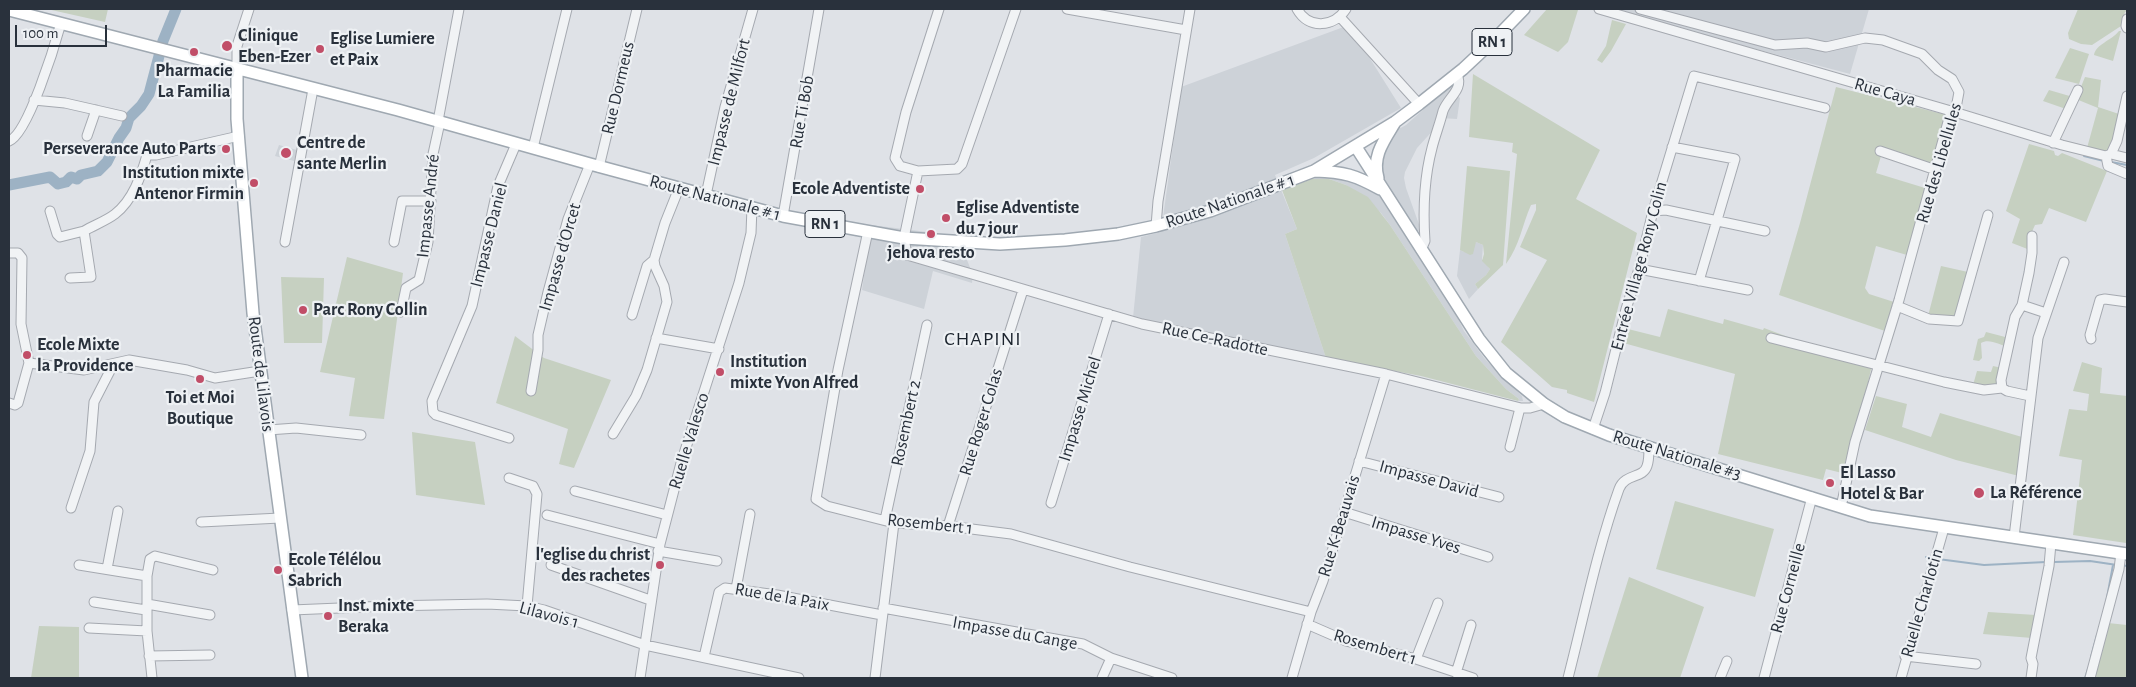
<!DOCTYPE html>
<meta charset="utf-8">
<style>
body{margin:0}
#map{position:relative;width:2136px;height:687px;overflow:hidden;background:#dfe2e7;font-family:"Alegreya Sans",sans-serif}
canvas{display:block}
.frame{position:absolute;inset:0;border:10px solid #29313c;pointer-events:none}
.scale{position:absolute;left:15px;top:25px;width:92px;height:22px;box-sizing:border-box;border:2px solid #29313c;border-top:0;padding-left:6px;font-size:15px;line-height:18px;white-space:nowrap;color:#29313c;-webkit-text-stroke:4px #eef1f4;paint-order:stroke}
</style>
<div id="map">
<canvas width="2136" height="687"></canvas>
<div class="frame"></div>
<div class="scale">100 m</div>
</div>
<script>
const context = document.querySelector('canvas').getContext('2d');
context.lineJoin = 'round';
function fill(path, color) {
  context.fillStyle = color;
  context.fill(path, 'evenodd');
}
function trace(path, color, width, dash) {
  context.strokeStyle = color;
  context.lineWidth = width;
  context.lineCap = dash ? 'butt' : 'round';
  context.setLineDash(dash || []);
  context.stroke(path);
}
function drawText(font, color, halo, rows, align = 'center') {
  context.font = font + ' "Alegreya Sans",sans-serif';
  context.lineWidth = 4.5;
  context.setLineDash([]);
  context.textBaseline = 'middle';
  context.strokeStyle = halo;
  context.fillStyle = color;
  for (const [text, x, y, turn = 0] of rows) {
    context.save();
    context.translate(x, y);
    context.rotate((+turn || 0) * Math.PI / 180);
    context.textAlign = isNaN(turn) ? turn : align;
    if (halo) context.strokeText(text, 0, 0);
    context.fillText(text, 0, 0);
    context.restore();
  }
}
const built = new Path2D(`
 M1611 9H1869L1850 74 1703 35Z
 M1349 25 1401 108 1314 158 1275 175 1297 229 1285 234 1326 358 1133 318 1141 237 1161 232 1181 87Z
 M1452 84 1454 86 1453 92 1460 98 1457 119 1440 118 1437 126 1417 148 1405 172 1404 178 1406 188 1421 230 1417 232 1389 189 1379 171V162L1397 130 1406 125Z
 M279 145 297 150 294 161 275 156Z
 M1325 174 1366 185 1380 197 1452 306 1464 331 1485 359 1522 396 1523 401H1518L1519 399 1506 389 1476 356 1390 225 1381 213 1346 185 1329 179H1312Z
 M871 225 952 235 965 255 973 275 972 283 933 271 924 309 862 290Z
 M1476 242 1483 245 1482 259 1490 269 1486 275 1475 284 1478 289 1469 299 1457 276 1460 250 1464 252Z`);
const green = new Path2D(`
 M47 9H108L105 22Z
 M1547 9 1578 10 1568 42 1558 52 1524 35Z
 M2078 9H2127V11L2125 12 2121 26 2092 45 2081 44 2069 39 2068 33Z
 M1612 20 1626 24 1611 51 1602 63 1597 60 1606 46Z
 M2119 31H2121L2113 61 2094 55C2096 44 2111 41 2119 31Z
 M2070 48 2089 54 2079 84 2055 78Z
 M1473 74 1600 150 1576 199 1637 233 1594 402 1567 393V390L1552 387 1501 342 1547 260 1520 247 1536 210V204L1531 205C1522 225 1520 245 1506 264L1517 154 1512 152 1513 143 1469 137Z
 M2085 77 2101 80 2098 107 2119 114 2113 143 2108 153 2087 148 2098 108 2076 99Z
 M1836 87 1947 115 1931 171 1881 156 1876 173 1925 188 1907 255 1876 246 1865 288 1869 294 1894 302 1885 331 1779 295 1800 223Z
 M2049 90 2073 97 2066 109 2043 101Z
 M2029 144 2054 151 2055 155 2058 156 2062 153 2107 171 2086 222 2049 208 2042 224 2035 225 2030 236V250L2012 243 2020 219 2006 211Z
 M1467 166 1510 171 1503 265 1478 289 1475 284 1486 275 1490 269 1482 261 1484 254 1483 245 1476 242 1473 254 1470 255 1460 250Z
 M1312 179H1329L1346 185 1368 197 1390 225 1476 356 1506 389 1519 399 1518 401 1421 376 1326 358 1285 234 1297 229 1282 190Z
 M347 257 403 273 384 419 349 416 355 378 320 372Z
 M1941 266 1968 272 1956 318 1928 316Z
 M281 277 324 278 322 343H284Z
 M1668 309 1723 324 1724 319 1763 330 1764 328 1820 349 1872 365 1865 396 1842 473 1826 469 1823 480 1718 454 1735 374 1620 342 1624 328 1660 337Z
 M1986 332 2009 338 2008 347C2000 345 1989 338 1981 343L1982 358 1979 361 1973 360 1978 339 1984 337Z
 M515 336 544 358 611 380 574 468 559 464 568 429 496 403Z
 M2082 362 2102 368 2100 393 2127 396 2126 543 2073 535 2082 460 2059 456 2069 409 2087 411 2089 394 2073 391Z
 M1993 366 2002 368 2000 379 1996 387 1973 385 1977 371 1991 372Z
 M1876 396 1907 404 1902 427 1931 437 1940 413 2022 437 2019 476 1956 460 1865 430Z
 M412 432 475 442 485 505 416 495Z
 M1675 501 1774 529 1755 597 1656 569Z
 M1629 577 1704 607 1680 678H1597Z
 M1988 612 2036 615 2032 638 1983 634Z
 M2108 623 2127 625V678H2093L2102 652Z
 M39 626 79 627V678H31Z`);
const stream = new Path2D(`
 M2084 156 2104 161
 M2111 162 2127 165
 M1926 557 1933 558
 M1938 559 1984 565 2046 562
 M2054 562 2090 561 2117 565
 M2121 565 2127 566
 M2106 603 2113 565
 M2091 657 2097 635
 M2085 678 2088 669`);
const river = new Path2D(`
 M9 185 50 177 58 184 66 182 71 177 77 179 81 175 98 171 107 162 119 138 126 128 129 118 141 106 149 94 163 41 176 9`);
const minor = new Path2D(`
 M1016 9 962 164 957 169 918 171 904 238 907 255 1142 324 1386 374 1521 408H1530L1544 404
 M1067 9 1186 30
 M1297 9C1309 30 1334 27 1346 9
 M1599 9 1951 111 2062 145 2106 156 2111 154 2117 141 2127 96
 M1640 9 1775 45 1807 43 1826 47 1865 38 1883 40 1922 54 1938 70 1952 79 1959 92 1956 108 1951 111 1899 300 1855 442 1841 507
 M1340 17 1419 104
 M2127 19 2126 26 2127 28
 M237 69V46L249 9
 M34 100 65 103 122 116
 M438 121 459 9
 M87 136 96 110
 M9 141C28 134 55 45 61 23
 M2053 143 2078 90
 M1672 147 1735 159 1699 281
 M533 148 567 9
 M1880 151 1936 170
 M2111 154 2127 158
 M2106 156 2108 166 2127 174
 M599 167 637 9
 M918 171 900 166 895 158 906 112 939 9
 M706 195 725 107 753 9
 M50 211 57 234 60 237 84 231
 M1653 211 1666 210 1765 231
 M783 216 819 9
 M1156 226 1158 201 1190 9
 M868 231 838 370 816 499 827 506 894 523 948 526 1011 534 1130 567 1311 612
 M285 242 313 89
 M394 242 402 201H431
 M1421 250 1425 241C1423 211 1424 178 1432 148 1435 136 1440 123 1443 111 1448 97 1464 90 1457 74
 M9 253H18L22 258 21 324 29 363
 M1639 269 1748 290
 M70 278 91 277 84 231C94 225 106 221 115 214 133 200 141 176 147 155H156L239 136
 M2022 305 2046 313
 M1897 306 1929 319 1958 321 1988 215
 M401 312 406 288 419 280 428 242 433 154 440 122
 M632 315 647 266 654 260
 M656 338 719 349
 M1771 338 1944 382 1984 390 2002 388
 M2091 339 2090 335 2100 300 2105 299 2127 302
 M531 391 538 350V335L548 292 568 219 590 164
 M2030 396 2007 391 2002 388 2001 380 2015 317 2022 305 2029 273 2032 253V236
 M9 403 15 405 18 403 29 363 84 370 129 360 187 370 215 378 260 371
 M1593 429 1605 393 1626 309 1639 269 1653 211 1694 76 1825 108
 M268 430 296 428 361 435
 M613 434 636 396 647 370 667 302 664 286 655 266 654 260 665 223 679 188
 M509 438 436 415 433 412 432 401 472 306 498 186 516 144
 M1510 447 1520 408
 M1359 461 1499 497
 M509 478 533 486 537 494 527 606
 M575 491 667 515
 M1051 503 1109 314
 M71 508 90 451 94 402 113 365
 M1344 512 1488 557
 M547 515 660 544
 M885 520 927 325
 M201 522 280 518
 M948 526 1023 290
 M2014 537 2038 338 2064 262
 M658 551 717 561
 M79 565 147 576V631L152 678
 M551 565 650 600
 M107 569 118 511
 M147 576 150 559 155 556 213 570
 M736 589 750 514
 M94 602 146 610
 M147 604 210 615
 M883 608 1083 644 1111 658 1172 678
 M292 610 387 606 487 604 527 606 544 610 645 645 799 678
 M1307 624 1346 641 1416 659 1473 678
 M89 628 147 631
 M149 656 210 655
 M1905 656 1976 664
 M704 657 719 592 725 588 777 595 882 615
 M1416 659 1438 603
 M1456 673 1471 625
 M640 678 660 544 681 463 739 283 751 233 752 207
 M875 678 894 523
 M1102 678 1111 658
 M1292 678 1311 612 1323 581 1386 374
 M1568 678C1584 616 1597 550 1619 489 1625 473 1643 479 1647 466 1649 461 1649 453 1649 447
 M1720 678 1727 661
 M1764 678 1812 497
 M1901 678 1944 528
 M2031 678 2033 664 2031 658 2049 566 2051 543
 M2090 678 2119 569 2121 553`);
const major = new Path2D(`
 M9 10 398 110 590 164 783 216 904 238 1000 244 1065 240 1118 234 1156 226 1210 211 1314 171 1395 122 1419 104 1463 69 1493 41 1524 9
 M237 69V119L253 313 302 678
 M1356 147 1479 339 1506 373 1544 404 1565 417 1609 435 1870 516 2127 554
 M1315 171C1344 172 1355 175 1380 189
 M1378 178C1372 157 1383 142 1394 124`);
const markers = [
 [227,46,6,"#c14e68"],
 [320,49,5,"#c14e68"],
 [194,52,5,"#c14e68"],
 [226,149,5,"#c14e68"],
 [286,153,6,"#c14e68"],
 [254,183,5,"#c14e68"],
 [920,189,5,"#c14e68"],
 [946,218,5,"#c14e68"],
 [931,234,5,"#c14e68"],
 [303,310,5,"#c14e68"],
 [27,355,5,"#c14e68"],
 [720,372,5,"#c14e68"],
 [200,379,5,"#c14e68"],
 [1830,483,5,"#c14e68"],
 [1979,493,6,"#c14e68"],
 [660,565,5,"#c14e68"],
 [278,570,5,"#c14e68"],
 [328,616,5,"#c14e68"]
];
const shields = [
 [1492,42,40],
 [825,224,40]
];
const shieldNames = [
 ["RN 1",1492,42],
 ["RN 1",825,224]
];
const poiNames = [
 ["Clinique",238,36],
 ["Eben-Ezer",238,57],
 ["Eglise Lumiere",330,39],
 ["et Paix",330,60],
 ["Pharmacie",194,71,"center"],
 ["La Familia",194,92,"center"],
 ["Centre de",297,143],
 ["sante Merlin",297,164],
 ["Perseverance Auto Parts",216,149,"right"],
 ["Institution mixte",244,173,"right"],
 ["Antenor Firmin",244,194,"right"],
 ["Ecole Adventiste",910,189,"right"],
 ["Eglise Adventiste",956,208],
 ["du 7 jour",956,229],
 ["jehova resto",931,253,"center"],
 ["Parc Rony Collin",313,310],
 ["Ecole Mixte",37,345],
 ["la Providence",37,366],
 ["Institution",730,362],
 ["mixte Yvon Alfred",730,383],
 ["Toi et Moi",200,398,"center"],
 ["Boutique",200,419,"center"],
 ["El Lasso",1840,473],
 ["Hotel & Bar",1840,494],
 ["La Référence",1990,493],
 ["l'eglise du christ",650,555,"right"],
 ["des rachetes",650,576,"right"],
 ["Ecole Télélou",288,560],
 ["Sabrich",288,581],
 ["Inst. mixte",338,606],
 ["Beraka",338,627]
];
const streetNames = [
 ["Rue Dormeus",618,88,-77],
 ["Rue Caya",1885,92,16],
 ["Impasse de Milfort",729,102,-76],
 ["Rue Ti Bob",802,112,-80],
 ["Rue des Libellules",1939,163,-74],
 ["Route Nationale # 1",715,198,15],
 ["Route Nationale # 1",1230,201,-19],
 ["Impasse André",428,206,-84],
 ["Impasse Daniel",489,235,-76],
 ["Impasse d'Orcet",560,257,-74],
 ["Entrée Village Rony Colin",1639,266,-75],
 ["Rue Ce-Radotte",1215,339,12],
 ["Route de Lilavois",261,374,83],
 ["Impasse Michel",1080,409,-73],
 ["Rue Roger Colas",981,422,-73],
 ["Rosembert 2",906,423,-78],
 ["Ruelle Valesco",689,441,-73],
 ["Route Nationale #3",1677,455,17],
 ["Impasse David",1429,479,15],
 ["Rosembert 1",930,524,6],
 ["Rue K-Beauvais",1339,526,-73],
 ["Impasse Yves",1416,535,17],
 ["Rue Corneille",1788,588,-75],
 ["Rue de la Paix",782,597,10],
 ["Ruelle Charlotin",1922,603,-74],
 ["Lilavois 1",549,615,15],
 ["Impasse du Cange",1015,633,10],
 ["Rosembert 1",1375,647,17]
];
const quarterNames = [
 ["CHAPINI",983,339]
];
fill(built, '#cdd2d8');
fill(green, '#c6d0c1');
trace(stream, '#9db2c4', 2);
trace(river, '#9db2c4', 11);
trace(minor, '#a5a9b0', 11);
trace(major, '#9fa8b1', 14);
trace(minor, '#f1f3f5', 9);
trace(major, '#fff', 11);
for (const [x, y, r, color] of markers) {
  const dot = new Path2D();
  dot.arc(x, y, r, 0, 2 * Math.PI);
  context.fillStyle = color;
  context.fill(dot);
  trace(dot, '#eef1f4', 2);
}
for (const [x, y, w] of shields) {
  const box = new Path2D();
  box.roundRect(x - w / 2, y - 13.5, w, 27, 4);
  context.fillStyle = '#eef1f4';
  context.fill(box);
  trace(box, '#29313c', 1);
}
drawText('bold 16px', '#29313c', null, shieldNames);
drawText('bold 18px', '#29313c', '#eef1f4', poiNames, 'left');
drawText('18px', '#29313c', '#eef1f4', streetNames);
context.letterSpacing = '1px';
drawText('20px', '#1b232d', '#eef1f4', quarterNames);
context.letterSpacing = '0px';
</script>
